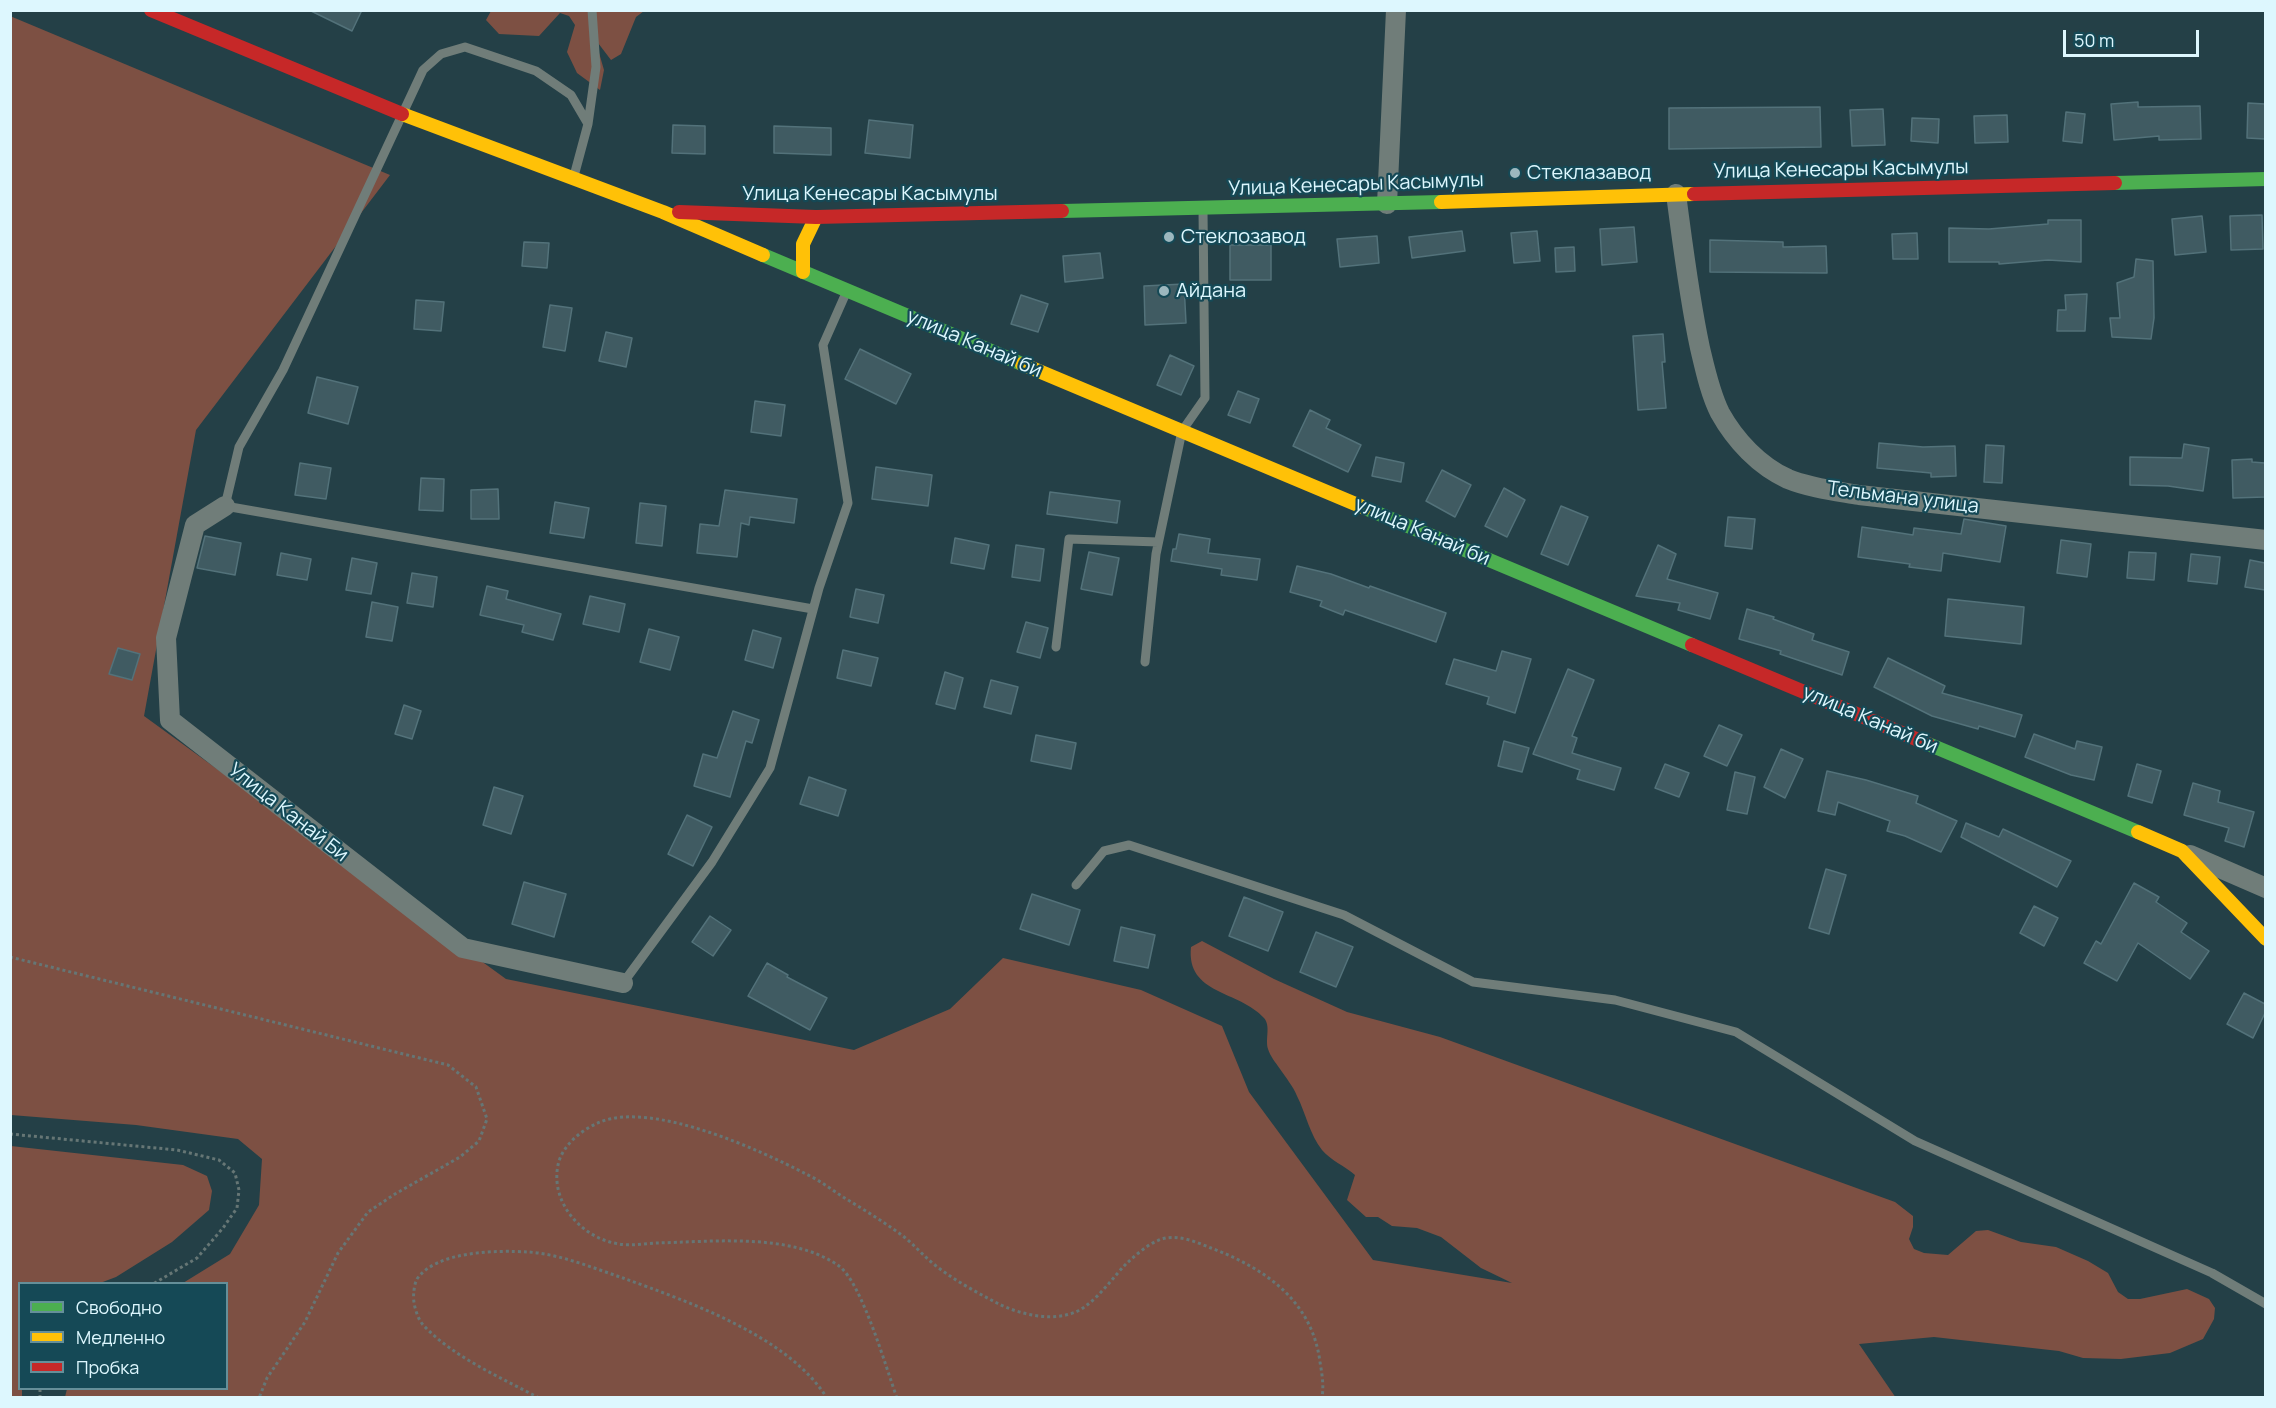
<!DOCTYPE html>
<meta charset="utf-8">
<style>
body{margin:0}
#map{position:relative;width:2276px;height:1408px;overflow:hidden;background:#244047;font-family:Manrope,sans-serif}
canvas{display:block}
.frame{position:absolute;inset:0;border:12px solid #ddf7fe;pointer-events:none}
.legend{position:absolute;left:18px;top:1282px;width:210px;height:108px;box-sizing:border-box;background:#154956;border:2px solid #658f99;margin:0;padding:8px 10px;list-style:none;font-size:18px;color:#ddf7fe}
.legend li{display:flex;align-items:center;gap:12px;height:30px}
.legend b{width:30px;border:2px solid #658f99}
.scale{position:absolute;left:2063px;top:30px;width:136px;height:27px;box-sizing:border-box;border:3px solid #ddf7fe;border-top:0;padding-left:8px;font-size:18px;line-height:21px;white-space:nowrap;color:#ddf7fe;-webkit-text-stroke:4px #154956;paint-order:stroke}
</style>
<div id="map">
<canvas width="2276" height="1408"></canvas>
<div class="frame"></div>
<ul class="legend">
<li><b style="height:8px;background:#4caf50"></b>Свободно</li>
<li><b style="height:8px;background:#ffc107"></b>Медленно</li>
<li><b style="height:8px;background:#c62828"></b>Пробка</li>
</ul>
<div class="scale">50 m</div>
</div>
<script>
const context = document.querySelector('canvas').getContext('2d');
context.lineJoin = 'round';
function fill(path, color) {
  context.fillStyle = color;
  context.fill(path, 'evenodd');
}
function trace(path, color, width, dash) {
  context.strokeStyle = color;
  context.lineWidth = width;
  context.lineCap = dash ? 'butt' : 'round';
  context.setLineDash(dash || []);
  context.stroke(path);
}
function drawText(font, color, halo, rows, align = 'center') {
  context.font = font + ' Manrope,sans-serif';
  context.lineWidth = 4.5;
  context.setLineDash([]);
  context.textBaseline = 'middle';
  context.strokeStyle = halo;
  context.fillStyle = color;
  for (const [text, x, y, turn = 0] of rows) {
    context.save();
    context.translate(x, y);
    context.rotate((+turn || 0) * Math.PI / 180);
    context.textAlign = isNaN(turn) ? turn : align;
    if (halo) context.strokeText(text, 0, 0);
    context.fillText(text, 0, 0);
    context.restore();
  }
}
const green = new Path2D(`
 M491 11H644L636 17 621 54 611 60 595 39 604 70 600 90 577 73 567 52 575 25 569 16 560 13 539 36 499 34 486 20Z
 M10 16 390 175 196 430 144 716 506 979 854 1050 950 1009 1003 958 1141 990 1222 1026 1249 1092 1373 1260 1512 1283 1481 1268 1441 1237 1417 1228 1392 1226 1378 1217H1366L1347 1200 1355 1175C1345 1166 1330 1160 1322 1150 1310 1135 1306 1114 1297 1096 1293 1086 1286 1078 1280 1069 1276 1063 1270 1056 1268 1049 1265 1039 1271 1026 1264 1018 1239 990 1186 995 1191 947L1202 941 1274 979 1347 1012 1440 1037 1895 1202 1913 1216V1227L1909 1239 1914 1249 1924 1253 1948 1255 1976 1231 1988 1230 2021 1242 2056 1247 2088 1261 2108 1273 2118 1292 2128 1299H2140L2187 1289 2209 1299 2215 1308 2214 1319 2203 1339 2170 1353 2121 1359 2083 1358 2059 1351 1934 1337 1859 1344 1896 1398 65 1397 67 1389 226 1388V1284L183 1283 230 1254 259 1205 262 1159 238 1139 136 1125 11 1115Z
 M11 1146 183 1165 207 1176 212 1191 209 1210 172 1242 116 1277 100 1283 20 1284V1388L22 1389V1398L10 1397Z`);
const building = new Path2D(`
 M309 10H362L352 31Z
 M2138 102V107L2200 106 2201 139 2159 140V136L2114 140 2111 104Z
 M2248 103 2265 104V139L2247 138Z
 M1820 107 1821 147 1669 149V108Z
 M1883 109 1885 145 1852 146 1850 110Z
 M2066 112 2085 114 2082 143 2063 141Z
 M2007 115 2008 142 1975 143 1974 116Z
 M1912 118 1939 119 1938 143 1911 141Z
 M869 120 913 125 910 158 865 153Z
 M673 125 705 126V154L672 153Z
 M774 126 831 128V155L774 153Z
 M2262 215 2263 249 2231 250 2230 216Z
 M2202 216 2206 252 2175 255 2172 219Z
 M2048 220H2081V262L2048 260 1999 264V262H1949V228L1989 229 2048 224Z
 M1634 227 1637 262 1602 265 1600 229Z
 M1462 231 1465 251 1412 258 1409 237Z
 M1537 231 1540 261 1514 263 1511 233Z
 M1917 233 1918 259H1893L1892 234Z
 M1377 236 1379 263 1340 267 1337 239Z
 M1710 240 1783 242V247L1826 246 1827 273 1710 272Z
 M524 242 549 243 547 268 522 266Z
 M1230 245H1271V280H1230Z
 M1574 247 1575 271 1556 272 1555 248Z
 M1100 253 1103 278 1065 282 1063 256Z
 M2136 259 2153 261 2154 318 2151 339 2112 337 2110 318H2120L2117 283 2134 277Z
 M1184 284 1186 323 1145 325 1144 286Z
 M2087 294 2085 331H2057L2058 310H2066L2065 295Z
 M1021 295 1048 304 1038 332 1011 324Z
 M416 300 444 302 441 331 414 329Z
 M550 305 572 308 565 351 543 347Z
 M606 332 632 338 626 367 599 361Z
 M1663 334 1665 362H1662L1666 408 1638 410 1633 336Z
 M860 349 911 374 896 404 845 379Z
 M1170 355 1194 366 1181 395 1157 385Z
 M317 377 358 387 348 424 308 413Z
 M1238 391 1259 399 1250 423 1228 415Z
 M755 401 785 405 781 436 751 432Z
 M1310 410 1330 420 1326 428 1361 445 1348 472 1293 446Z
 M1879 443 1923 447 1955 446 1956 476 1931 477V473L1877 468Z
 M2184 444 2209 448 2203 491 2168 486 2130 485V457L2182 458Z
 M1986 445 2004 446 2002 483 1984 482Z
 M1376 457 1404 463 1401 482 1372 476Z
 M2252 459V462L2265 463V497L2233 498 2232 460Z
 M300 463 331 468 326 499 295 495Z
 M876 467 932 475 928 506 872 499Z
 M1442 470 1471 485 1455 517 1426 501Z
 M421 478 444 479 443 511 419 510Z
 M1504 488 1525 500 1507 537 1485 526Z
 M498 489 499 519H471V490Z
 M725 490 797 499 794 523 750 517 749 525 741 523 737 557 697 553 700 524 719 526Z
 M1050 492 1120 501 1117 523 1047 514Z
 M555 502 589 508 584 538 550 533Z
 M640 503 666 506 662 546 636 543Z
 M1561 506 1588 517 1568 565 1541 554Z
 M1728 517 1755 519 1752 549 1725 546Z
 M1964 519 2006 526 2000 562 1943 553 1941 571 1909 567 1910 564 1858 557 1862 527 1913 535 1914 528 1961 534Z
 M1179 534 1210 539 1208 553 1260 559 1257 580 1221 575 1222 569 1171 561 1173 549H1176Z
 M205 536 241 543 235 575 197 568Z
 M955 538 989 545 984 569 951 563Z
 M2061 540 2091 544 2087 577 2057 573Z
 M1016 545 1044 549 1040 581 1012 577Z
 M1658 545 1676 554 1667 579 1718 593 1710 619 1678 610 1680 603 1636 596Z
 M1089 552 1119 558 1112 595 1081 589Z
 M2129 552 2156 553 2154 580 2127 578Z
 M281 553 311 559 307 580 277 575Z
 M2191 554 2220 557 2217 584 2188 581Z
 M352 558 377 563 371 594 346 590Z
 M2250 560 2265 563V590L2245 587Z
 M1297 566 1331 574 1369 588 1370 586 1446 613 1436 642 1345 610 1343 615 1320 606 1322 601 1290 592Z
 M412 573 437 577 433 607 407 603Z
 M487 586 508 591 506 599 561 614 553 640 522 632 524 625 480 615Z
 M856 589 884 595 878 623 850 617Z
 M590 596 625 604 619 632 583 624Z
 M1948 599 2024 607 2021 644 1945 636Z
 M372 602 398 607 392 641 366 637Z
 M1747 609 1774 617 1773 619 1814 634 1812 640 1849 652 1842 675 1780 654 1781 651 1739 639Z
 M1026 622 1048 628 1040 658 1017 652Z
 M649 629 679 637 670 670 640 662Z
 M753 630 781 638 773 668 745 660Z
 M118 648 140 654 132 680 109 674Z
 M843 650 878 658 871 686 837 678Z
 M1502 651 1531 659 1515 713 1487 704 1489 697 1446 684 1454 659 1496 671Z
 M1888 658 1945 686 1942 693 2022 715 2015 737 1979 726 1978 729 1932 716 1874 687Z
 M1568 669 1594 680 1572 736 1577 738 1572 753 1621 768 1614 790 1577 779 1580 770 1533 754Z
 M945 672 963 678 955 709 936 704Z
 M991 680 1018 687 1011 714 984 707Z
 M404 705 421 711 412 739 395 734Z
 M733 711 759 720 752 743 746 741 730 797 694 786 703 754 717 758Z
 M1719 725 1742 735 1727 766 1704 756Z
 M2034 734 2075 749 2077 741 2102 747 2094 780 2071 775 2025 757Z
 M1036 735 1076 743 1071 769 1031 761Z
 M1504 741 1529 748 1522 772 1498 766Z
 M1781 749 1803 759 1785 798 1764 787Z
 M1665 764 1689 773 1679 797 1655 788Z
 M2137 764 2161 771 2152 803 2128 796Z
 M1827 771 1866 780 1918 796 1916 803 1957 821 1941 852 1905 836 1887 831 1890 821 1838 802 1835 815 1818 811Z
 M1735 772 1755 777 1747 814 1727 810Z
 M809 777 846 790 838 816 800 804Z
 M2193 783 2220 791 2218 802 2254 812 2244 847 2225 841 2229 828 2184 815Z
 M494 787 523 796 511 834 483 825Z
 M687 815 712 827 693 866 668 854Z
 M1966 823 1999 837 2003 829 2071 861 2057 887 1961 837Z
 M1826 869 1846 875 1829 934 1809 928Z
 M524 882 566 894 554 937 512 924Z
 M2134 883 2159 897 2156 902 2187 923 2181 932 2209 951 2190 979 2138 943 2117 981 2084 963 2096 941 2101 944Z
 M1032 894 1080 910 1069 945 1020 929Z
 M1244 897 1283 912 1268 951 1229 936Z
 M2034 906 2058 918 2044 946 2020 933Z
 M710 916 731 930 713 956 692 942Z
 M1121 927 1155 935 1148 968 1114 961Z
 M1316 932 1353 947 1336 987 1300 972Z
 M767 963 788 975 787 977 827 998 810 1030 748 996Z
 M2244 993 2265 1004V1013L2253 1038 2227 1024Z`);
const path = new Path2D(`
 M10 957 448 1065 476 1087 487 1119 479 1141 460 1157 395 1194 368 1212 338 1253 305 1322 267 1378 259 1398
 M10 1134 177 1150 219 1160 235 1173 239 1190 237 1208 223 1228 197 1258 153 1284
 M40 1398V1388
 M539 1398C500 1377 455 1358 424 1326 417 1319 412 1301 414 1292 414 1288 415 1283 417 1279 436 1251 497 1250 528 1252 560 1254 593 1268 623 1278 689 1302 788 1336 827 1398
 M897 1398C886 1368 862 1283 839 1266 791 1232 711 1242 655 1243 643 1244 630 1246 619 1244 580 1238 548 1200 559 1161 565 1143 583 1129 600 1122 652 1101 758 1149 806 1174 819 1180 831 1189 843 1197 863 1209 884 1222 903 1236 913 1244 921 1253 930 1261 950 1278 974 1291 997 1303 1022 1316 1063 1325 1087 1305 1102 1294 1114 1276 1127 1263 1137 1254 1149 1243 1162 1239 1178 1234 1196 1242 1211 1248 1264 1268 1312 1300 1320 1362 1322 1374 1324 1385 1322 1398`);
const lane = new Path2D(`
 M588 124 571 95 536 71 465 47 441 54 423 70 283 370 239 447 225 506 813 609
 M574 176 588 124 596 67 592 10
 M1056 647 1069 539 1158 542
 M1145 662 1156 554 1182 431 1205 398 1203 210
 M1076 885 1104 851 1129 845 1344 915 1473 982 1615 1000 1736 1032 1915 1141 2212 1273 2266 1304
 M623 983 712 862 770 768 819 588 848 503 823 345 846 293`);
const street = new Path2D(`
 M1676 194C1683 246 1689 297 1700 348 1705 369 1710 393 1720 413 1735 440 1759 466 1788 479 1810 488 1836 491 1859 495L2266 540
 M1387 204 1396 10
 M225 506 195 525 166 638 170 720 463 948 623 983
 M2190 855 2266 888`);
const fast = new Path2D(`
 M2115 183 2266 179
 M1062 211 1441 202
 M763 255 1022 364
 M1365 508 1692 645
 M1928 744 2138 832`);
const slow = new Path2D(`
 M402 114 663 212 763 255
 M1441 202 1694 194
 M803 272V244L816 217
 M1022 364 1365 508
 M2138 832 2182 851 2266 939`);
const jam = new Path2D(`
 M151 10 402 114
 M1694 194 2115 183
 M679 212 816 217 1062 211
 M1692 645 1928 744`);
const markers = [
 [1515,173,6,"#9cb7be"],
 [1169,237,6,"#9cb7be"],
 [1164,291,6,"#9cb7be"]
];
const streetNames = [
 ["Улица Кенесары Касымулы",1841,170,-1],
 ["Улица Кенесары Касымулы",1356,185,-2],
 ["Улица Кенесары Касымулы",870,194],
 ["улица Канай би",974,344,23],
 ["Тельмана улица",1903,498,7],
 ["улица Канай би",1422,532,23],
 ["улица Канай би",1870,720,23],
 ["Улица Канай Би",288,813,38]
];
const poiNames = [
 ["Стеклазавод",1527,173],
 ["Стеклозавод",1181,237],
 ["Айдана",1176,291]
];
fill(green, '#7d5043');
fill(building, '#405b62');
trace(building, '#53727a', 1.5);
trace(path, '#667675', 3, [3, 3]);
trace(lane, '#707d79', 9);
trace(street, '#707d79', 20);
trace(fast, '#4caf50', 14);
trace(slow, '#ffc107', 14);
trace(jam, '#c62828', 14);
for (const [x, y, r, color] of markers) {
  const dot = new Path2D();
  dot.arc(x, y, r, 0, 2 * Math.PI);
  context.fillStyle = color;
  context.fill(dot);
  trace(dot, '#154956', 2);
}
drawText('20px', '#ddf7fe', '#154956', streetNames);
drawText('20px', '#ddf7fe', '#154956', poiNames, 'left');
</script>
